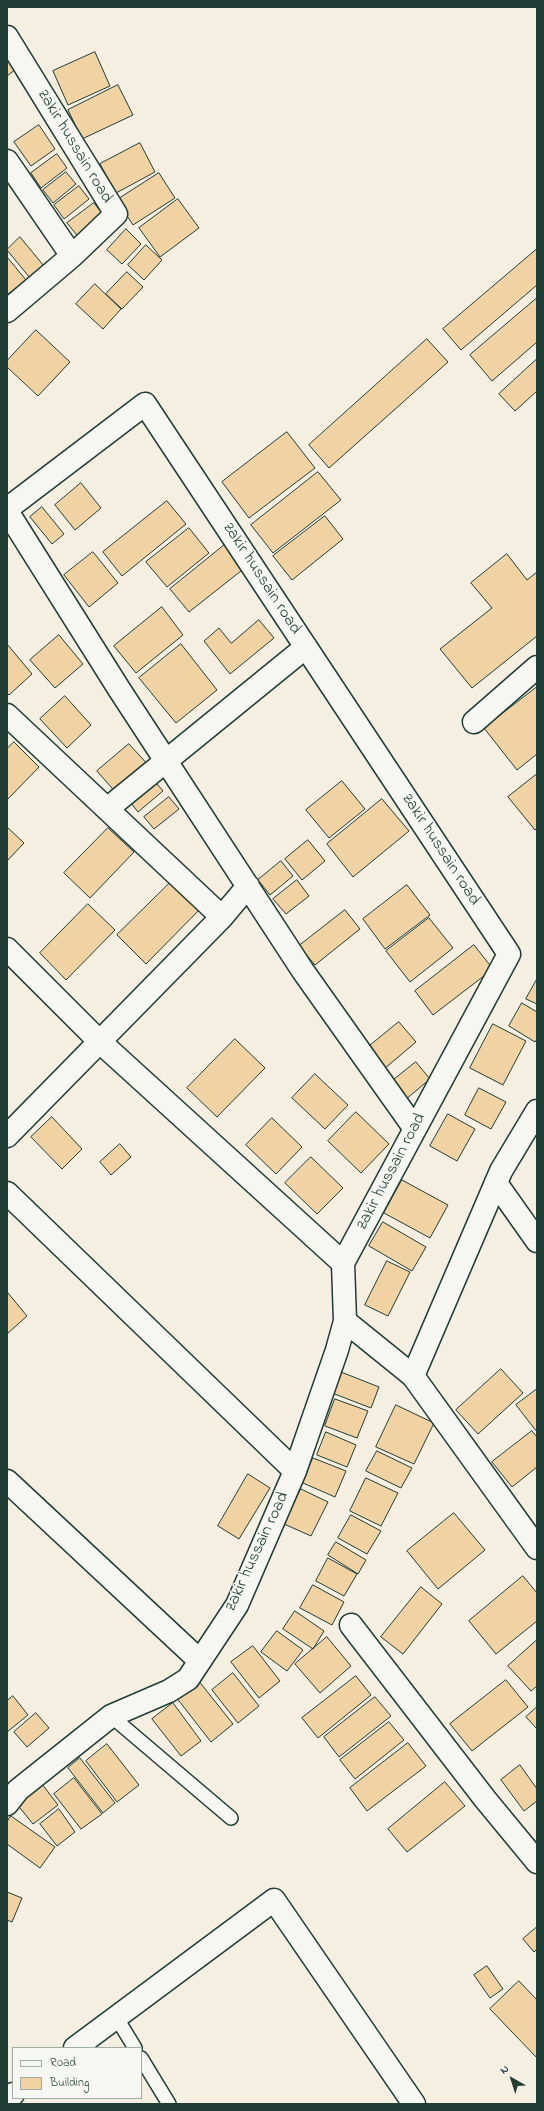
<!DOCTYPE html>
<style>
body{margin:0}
#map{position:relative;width:544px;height:2111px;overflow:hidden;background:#f5efe2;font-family:"Indie Flower",sans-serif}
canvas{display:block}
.frame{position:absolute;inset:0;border:8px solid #1f3d34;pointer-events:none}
.legend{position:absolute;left:12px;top:2047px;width:130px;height:52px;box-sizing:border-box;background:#f6f6f2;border:1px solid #a0aca6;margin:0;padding:5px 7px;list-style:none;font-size:12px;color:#1f3d34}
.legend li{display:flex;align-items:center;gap:8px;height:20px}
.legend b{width:20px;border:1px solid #a0aca6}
.north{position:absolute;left:492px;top:2059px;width:40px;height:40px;-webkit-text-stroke:3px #f6f6f2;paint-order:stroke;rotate:321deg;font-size:11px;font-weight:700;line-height:16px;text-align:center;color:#1f3d34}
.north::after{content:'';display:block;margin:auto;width:14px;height:18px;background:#1f3d34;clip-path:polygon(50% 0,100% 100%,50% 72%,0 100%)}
</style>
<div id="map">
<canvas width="544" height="2111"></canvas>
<div class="frame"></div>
<ul class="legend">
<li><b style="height:5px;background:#f6f6f2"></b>Road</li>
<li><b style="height:11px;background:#f1d2a3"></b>Building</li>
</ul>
<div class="north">N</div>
</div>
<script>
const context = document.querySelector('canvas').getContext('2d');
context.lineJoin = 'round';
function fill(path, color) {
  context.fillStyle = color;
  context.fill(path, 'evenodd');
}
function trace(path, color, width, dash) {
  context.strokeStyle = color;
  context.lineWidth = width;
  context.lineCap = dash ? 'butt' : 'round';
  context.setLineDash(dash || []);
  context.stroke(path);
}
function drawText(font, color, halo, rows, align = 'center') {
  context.font = font + ' "Indie Flower",sans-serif';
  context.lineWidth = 3;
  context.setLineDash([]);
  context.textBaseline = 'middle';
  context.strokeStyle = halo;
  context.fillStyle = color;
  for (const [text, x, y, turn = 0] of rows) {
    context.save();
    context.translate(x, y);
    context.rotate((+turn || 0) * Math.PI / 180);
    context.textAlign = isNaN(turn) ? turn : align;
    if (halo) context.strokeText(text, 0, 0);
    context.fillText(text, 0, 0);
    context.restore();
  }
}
const building = new Path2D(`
 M7 48 20 66 7 76Z
 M95 52 110 86 68 105 53 71Z
 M118 85 133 115 82 139 68 110Z
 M39 125 55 149 31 166 14 142Z
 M140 143 155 172 116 193 100 164Z
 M57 154 67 168 41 188 31 173Z
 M66 172 76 184 53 203 43 190Z
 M159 173 175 198 133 225 117 200Z
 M79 186 89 199 64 219 54 205Z
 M178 199 199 228 160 257 139 228Z
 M94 203 107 220 81 240 67 223Z
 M126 229 141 244 122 264 107 250Z
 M20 237 44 266 30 278 7 250Z
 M146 245 162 260 144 280 128 265Z
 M537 249V285L461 350 443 329Z
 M7 257 26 280 7 295Z
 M127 272 143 287 122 309 106 294Z
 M95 284 121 309 103 329 76 304Z
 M537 298V342L492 381 470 355Z
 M36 330 70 362 38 396 7 367V361Z
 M427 339 448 362 329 468 309 445Z
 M537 359V391L515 411 499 394Z
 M287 432 315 468 249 518 222 482Z
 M318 472 341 500 273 553 251 525Z
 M81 483 101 508 75 530 55 505Z
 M167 501 186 524 122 576 103 552Z
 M42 507 64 534 52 544 30 517Z
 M325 516 343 539 292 580 273 556Z
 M189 528 209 553 167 587 146 562Z
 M227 543 246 567 189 612 170 589Z
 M93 552 118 583 89 607 64 575Z
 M507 554 527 580 537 572V636L472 688 440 649 492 608 471 583Z
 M162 607 183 635 136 673 114 646Z
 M259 620 274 638 230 674 204 641 219 628 231 643Z
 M59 635 83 664 55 688 30 660Z
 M7 644 32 674 9 695 7 693Z
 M181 644 217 690 176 723 139 678Z
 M537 687V754L517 770 484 728Z
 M65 696 91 725 67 748 40 719Z
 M14 742 39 767 7 800V749Z
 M129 744 150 767 118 795 97 771Z
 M537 774V828L535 830 508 797Z
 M151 777 163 791 138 812 127 798Z
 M342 781 365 809 329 838 306 810Z
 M169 797 179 809 154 829 144 817Z
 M382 799 409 831 353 877 327 844Z
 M7 827 24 843 7 861Z
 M108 828 134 852 90 898 64 873Z
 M308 840 325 861 302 880 285 859Z
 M281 861 293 876 270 895 258 880Z
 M177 876 205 904 146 964 117 935Z
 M297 880 309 896 286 914 273 899Z
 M407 885 430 915 385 949 363 919Z
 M88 904 115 930 66 980 40 953Z
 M345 910 360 929 315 965 299 946Z
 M429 918 453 948 410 982 386 951Z
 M474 945 493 969 433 1015 415 991Z
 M537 979V1004L526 999Z
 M522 1003 537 1012V1039L535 1042 509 1026Z
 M399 1022 416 1042 384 1069 367 1048Z
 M493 1024 526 1041 503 1085 470 1068Z
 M235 1039 265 1068 217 1117 187 1088Z
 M416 1062 430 1079 405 1100 391 1082Z
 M315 1074 348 1105 325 1129 292 1098Z
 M479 1088 506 1102 491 1129 465 1115Z
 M356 1112 389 1144 361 1173 328 1141Z
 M448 1114 475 1129 457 1161 430 1146Z
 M52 1117 82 1149 62 1169 31 1137Z
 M272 1118 302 1147 276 1174 246 1145Z
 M120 1144 131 1157 111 1175 100 1162Z
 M311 1157 343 1188 317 1214 285 1183Z
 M402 1180 448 1205 430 1238 384 1213Z
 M383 1222 426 1247 412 1271 369 1246Z
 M387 1261 410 1272 388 1316 365 1305Z
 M8 1293 27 1316 7 1334V1294Z
 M501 1369 523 1393 478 1434 456 1410Z
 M341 1372 379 1387 371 1408 332 1393Z
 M537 1389V1432L516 1405Z
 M335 1399 368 1411 357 1438 325 1426Z
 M396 1405 434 1423 414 1464 376 1447Z
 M532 1431 537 1437V1467L512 1487 492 1462Z
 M326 1432 356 1445 347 1467 317 1455Z
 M377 1451 412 1468 401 1488 366 1471Z
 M313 1458 346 1471 335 1497 303 1483Z
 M248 1474 270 1488 239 1539 218 1526Z
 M366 1478 398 1493 381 1526 350 1511Z
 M301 1489 328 1502 311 1536 284 1524Z
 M454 1513 485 1550 438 1589 407 1551Z
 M351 1515 381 1531 367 1554 338 1538Z
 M336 1542 366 1560 358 1574 328 1555Z
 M328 1558 357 1574 344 1596 316 1581Z
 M523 1576 537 1593V1621L496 1654 469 1621Z
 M313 1585 344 1602 332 1625 300 1608Z
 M421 1587 442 1604 403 1654 381 1637Z
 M295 1611 324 1631 313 1649 283 1629Z
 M277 1631 303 1650 287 1671 261 1652Z
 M327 1637 351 1666 320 1693 295 1664Z
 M537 1640V1686L531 1691 508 1666Z
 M253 1646 280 1681 259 1698 231 1662Z
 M233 1673 259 1706 238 1723 212 1690Z
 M356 1676 371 1695 318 1738 302 1718Z
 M198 1680 233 1724 211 1742 176 1697Z
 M506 1680 528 1707 472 1751 450 1724Z
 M13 1696 28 1715 7 1732V1701Z
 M375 1697 391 1716 339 1757 324 1737Z
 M173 1703 201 1741 181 1756 152 1719Z
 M537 1707V1729L526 1717Z
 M36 1713 49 1728 27 1747 14 1732Z
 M389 1722 404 1740 355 1779 340 1760Z
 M408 1743 426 1766 367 1811 350 1788Z
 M107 1744 139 1785 117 1802 86 1761Z
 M80 1758 115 1803 103 1813 68 1768Z
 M520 1765 537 1789V1801L524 1811 501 1780Z
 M74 1778 102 1814 81 1829 54 1794Z
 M445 1782 465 1806 407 1852 388 1829Z
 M42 1784 58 1805 33 1824 16 1803Z
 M59 1809 75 1832 57 1846 40 1824Z
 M11 1816 55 1847 40 1868 7 1844V1822Z
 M7 1892 22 1898 12 1922 7 1920Z
 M537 1927V1949L534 1952 523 1939Z
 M487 1966 503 1989 490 1998 474 1975Z
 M519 1981 537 2000V2058L490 2009Z`);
const lane = new Path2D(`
 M111 1716 231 1818
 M116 2017 135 2048
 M141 2058 169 2104`);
const street = new Path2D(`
 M7 37 116 214 72 256 7 311
 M7 161 72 256
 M7 509 145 404 509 954 343 1263 345 1321 337 1350 295 1471 237 1605 188 1679 169 1691 111 1716 18 1790 7 1804
 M7 511 119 689 303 971 415 1129
 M7 715 222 917
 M474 722 537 667
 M107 809 306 647
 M7 949 99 1041 343 1263
 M7 1136 222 917 248 886
 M496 1183 537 1241
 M7 1193 295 1471
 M345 1321 413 1376
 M7 1481 200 1661
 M351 1625 485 1799 537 1862
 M75 2048 274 1900 414 2104
 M7 2098 13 2094`);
const secondary = new Path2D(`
 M537 1111 501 1171 413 1376 537 1548`);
const streetNames = [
 ["zakir hussain road",74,147,59],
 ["zakir hussain road",261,579,57],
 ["zakir hussain road",440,850,57],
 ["zakir hussain road",392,1172,-62],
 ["zakir hussain road",258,1552,-65]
];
fill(building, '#f1d2a3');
trace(building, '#1f3d34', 1);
trace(lane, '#1f3d34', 16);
trace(street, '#1f3d34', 25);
trace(secondary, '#1f3d34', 25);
trace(lane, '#f6f6f2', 13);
trace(street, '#f6f6f2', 22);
trace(secondary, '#f6f6f2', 22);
drawText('17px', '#1f3d34', '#f6f6f2', streetNames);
</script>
